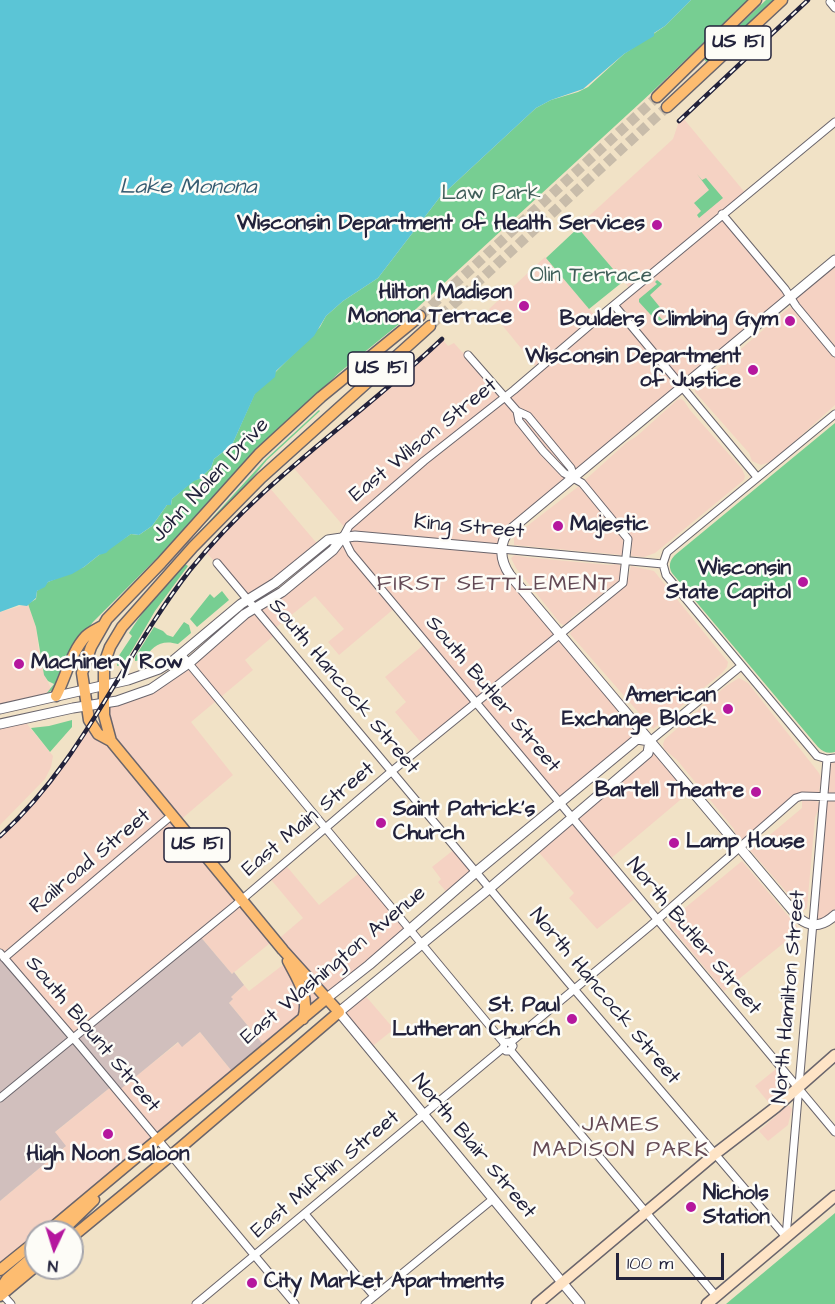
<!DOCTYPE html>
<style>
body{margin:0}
#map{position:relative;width:835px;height:1304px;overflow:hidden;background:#f1e2c6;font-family:"Architects Daughter",sans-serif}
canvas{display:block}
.north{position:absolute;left:24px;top:1220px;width:60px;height:60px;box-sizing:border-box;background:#fdfcf7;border:2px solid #a5a5ac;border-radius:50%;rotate:184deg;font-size:16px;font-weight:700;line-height:24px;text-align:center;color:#22223b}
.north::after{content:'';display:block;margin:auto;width:21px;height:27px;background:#b5179e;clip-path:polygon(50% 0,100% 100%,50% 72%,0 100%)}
.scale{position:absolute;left:616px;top:1253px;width:108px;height:27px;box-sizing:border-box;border:3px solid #22223b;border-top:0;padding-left:8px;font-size:18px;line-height:21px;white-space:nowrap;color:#22223b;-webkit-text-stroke:4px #fdfcf7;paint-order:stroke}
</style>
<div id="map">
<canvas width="835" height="1304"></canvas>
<div class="north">N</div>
<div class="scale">100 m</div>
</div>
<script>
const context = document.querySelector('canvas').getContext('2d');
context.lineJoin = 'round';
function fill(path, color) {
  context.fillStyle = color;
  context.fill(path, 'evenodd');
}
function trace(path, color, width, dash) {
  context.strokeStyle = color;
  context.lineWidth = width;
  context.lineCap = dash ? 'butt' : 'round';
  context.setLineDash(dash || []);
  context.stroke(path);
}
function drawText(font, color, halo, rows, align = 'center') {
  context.font = font + ' "Architects Daughter",sans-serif';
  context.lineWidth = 5;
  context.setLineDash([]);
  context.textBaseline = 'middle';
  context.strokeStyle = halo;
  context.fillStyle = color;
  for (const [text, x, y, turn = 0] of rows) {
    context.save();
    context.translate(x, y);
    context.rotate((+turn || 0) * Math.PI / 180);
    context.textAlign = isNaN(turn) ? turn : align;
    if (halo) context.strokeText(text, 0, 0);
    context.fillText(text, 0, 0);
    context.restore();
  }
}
const built = new Path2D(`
 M683 118 747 195 722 214 790 297 832 263 835 266V353L791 298 510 530 502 559 692 790 609 860 638 896 597 929 569 898 574 893 536 849 648 753 643 739 560 803 477 702 424 746 395 712 406 702 385 677 426 643 396 607 339 655 328 642 344 629 315 596 274 629 277 633 245 660 253 670 191 722 233 775 178 822 275 939 232 974 199 935 73 1039 0 953V836L25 812 50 783 91 723 103 737 104 702 150 689 333 550 346 529 292 466 304 455 402 376 442 339 448 346 454 343 462 352 468 355 505 397 538 369 489 309 545 257 597 318 632 291 577 227 673 139 679 121Z
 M790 307 794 309 835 358V405L794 442 770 462 761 465 752 461 749 453 695 392V388Z
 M681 399 684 401 690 410 742 469 745 476 744 480 655 553 644 557 631 556 632 539 584 481 626 443 637 436 677 400Z
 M579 486 623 539V553L622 555 514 545V538L518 533Z
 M269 487 320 547 248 599 206 552 240 514Z
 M515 555 524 557 609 565 618 564 622 567 621 579 571 618V622L563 625 560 623 516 568 511 558Z
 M631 566 654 571 728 662 727 667 722 673 653 729 570 634 574 628 627 583Z
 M28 604 36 627 39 652 45 676 55 697 0 709V612Z
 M739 678 748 683 819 773 821 778 819 793H801L743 840 736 836 734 829 677 760 664 749 663 744 665 739 726 686Z
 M23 719 53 756 51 767 45 779 0 825V724Z
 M835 758V915L813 925 827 759Z
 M809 799 819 802 820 806 815 818 807 908 803 911 749 849 752 842 756 841 759 844 802 808V800Z
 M456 848 476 872 449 895 438 882 441 879 432 867Z
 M742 861 800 930 724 991 671 927 669 921Z
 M284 863 319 905 362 871 410 929 267 1049 229 1003 232 1000 231 997 244 985 249 991 288 961 276 941 303 918 268 876Z
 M363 993 394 1029 369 1049 339 1012Z
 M200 1032 235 1075 47 1232H36V1241L0 1270V1201L65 1147 54 1133 112 1086 117 1091 179 1042 183 1046Z
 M776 1069 786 1083 787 1087 769 1103 755 1086Z
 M787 1106H790L792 1109 788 1125 768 1141 759 1131Z`);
const industrial = new Path2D(`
 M199 935 232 974 234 972 244 985 231 997 233 999 229 1003 267 1049 235 1075 200 1032 182 1047 178 1042 117 1092 112 1086 55 1132 66 1146 0 1201V953L74 1039Z`);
const green = new Path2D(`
 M691 0H748L652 92 404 320 340 372 253 454 164 551 93 622 83 635 56 688 46 694 54 684 48 681 44 675 36 627 28 604 36 599 37 591 48 582 84 567 99 555 131 534 139 535 152 526 167 505H171L172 499 194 480 199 479 211 468 214 459 232 445 255 393 320 327 326 316 343 301 378 278 440 197 536 108 551 100 578 92 588 87 624 54 665 26Z
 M766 0H774L707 63 704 59Z
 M697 174 702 180 706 178 723 198 699 218 697 215 701 211 694 203 709 190Z
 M578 228 619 276 615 268 622 277 628 275 630 276 589 309 546 258Z
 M657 280 662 284 650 295 663 311 658 315 664 322 660 325 639 302V299L657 284 655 282Z
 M319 410 320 411 267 460 248 483 193 539 266 459Z
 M835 423V752C828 754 823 752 818 747L672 573C668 566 670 560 675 555Z
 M185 564 188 566 155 611 124 664 117 666 118 657 132 636 129 633C145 608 163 585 185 564Z
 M222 591 229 600 197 627 190 619 210 594 214 598Z
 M184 622 189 625 191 633 178 644C161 639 152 646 144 660L135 661V657L154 627 163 631 167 635 173 637Z
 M72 720V727L50 752 31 728 49 726Z
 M835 1213V1304H726Z`);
const water = new Path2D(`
 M0 0H691L665 26 654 33V36L624 54 583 89 551 100 536 108 440 197 378 278 343 301 326 316 314 336 276 371 275 377 255 394 232 445 214 459 211 468 199 479 194 481 172 499 171 505H167L152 526 139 535 131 534 109 550 106 553 99 555 84 567 72 574 48 582 45 587 37 591 36 598 27 606 19 605 0 612Z`);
const primaryTunnel = new Path2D(`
 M420 316 657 97
 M430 326 667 107`);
const minor = new Path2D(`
 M830 2 835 8
 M835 122 597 319 514 390 424 461 349 526 343 537 351 553 835 1132
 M722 214 785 289 796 306 835 353
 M614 305 757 477
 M517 411 528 416 571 468 574 477
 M835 414 667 552 663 564 666 575 817 756 827 759 835 758
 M501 549 663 564
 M217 563 568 982 786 1237
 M181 654 504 1043
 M650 741 741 666
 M0 953 80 1046 295 1304
 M4 958 172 815
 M511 1042 650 926 796 798 802 796 835 797
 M511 1051 716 1296
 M0 1098 232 908 392 771 623 583 628 539 582 483 564 473 543 451 519 421 517 411 468 355
 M305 1214 374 1296
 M786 1237 827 759
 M2 1294 11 1304
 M196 1304 503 1048 505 1042H509L513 1046 510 1051H506L503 1048
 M365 1304 493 1199`);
const tertiary = new Path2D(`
 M835 260 510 530C498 543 500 561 510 575L800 919C813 929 824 925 835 915
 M0 709 128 680 159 669 174 660 241 604 275 583 328 540 355 536 501 549
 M0 724 73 708 117 701 151 689 189 663 245 614 282 592 333 550 343 537
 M327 998 369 965 476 872 637 739 650 741
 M580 1304 339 1012 490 888 648 753 650 741`);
const secondary = new Path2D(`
 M537 1304 715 1154 776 1107 835 1055
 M707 1304 835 1196`);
const primary = new Path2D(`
 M657 97 756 0
 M667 107 782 0
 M56 696C66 677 71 652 86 636 90 632 97 629 102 626
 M111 741 104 715V664L110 647 122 627 193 547 261 478 430 326
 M288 961C298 980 310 997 303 1019
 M47 1232 327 998
 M61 1232 94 1200
 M72 1237 180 1148 339 1012 283 950 111 741 98 734 89 720 82 673 91 647 107 619 161 563 259 454 321 397 420 316
 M0 1270 36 1241
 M2 1294 3 1285 7 1279 36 1254
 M0 1296 36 1266`);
const rail = new Path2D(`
 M679 121 808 0
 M0 836C83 761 123 656 190 570 262 480 359 418 442 339`);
const markers = [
 [657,225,6,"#b5179e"],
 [524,306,6,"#b5179e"],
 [790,321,6,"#b5179e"],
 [753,370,6,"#b5179e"],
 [558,526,6,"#b5179e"],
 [803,582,6,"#b5179e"],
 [19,664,6,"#b5179e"],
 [728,709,6,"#b5179e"],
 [756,792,6,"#b5179e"],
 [381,823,6,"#b5179e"],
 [674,843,6,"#b5179e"],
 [572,1019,6,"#b5179e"],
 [108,1134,6,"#b5179e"],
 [691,1207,6,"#b5179e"],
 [252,1283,6,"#b5179e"]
];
const shields = [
 [738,43,66],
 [381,369,66],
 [197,845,66]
];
const shieldNames = [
 ["US 151",738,43],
 ["US 151",381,369],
 ["US 151",197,845]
];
const parkNames = [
 ["Law Park",491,195],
 ["Olin Terrace",591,277]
];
const poiNames = [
 ["Wisconsin Department of Health Services",645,225],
 ["Hilton Madison",512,294],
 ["Monona Terrace",512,318],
 ["Boulders Climbing Gym",778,321],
 ["Wisconsin Department",741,358],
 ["of Justice",741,382],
 ["Majestic",570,526,"left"],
 ["Wisconsin",791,570],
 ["State Capitol",791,594],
 ["Machinery Row",31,664,"left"],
 ["American",716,697],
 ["Exchange Block",716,721],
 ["Bartell Theatre",744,792],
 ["Saint Patrick's",393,811,"left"],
 ["Church",393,835,"left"],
 ["Lamp House",686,843,"left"],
 ["St. Paul",560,1007],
 ["Lutheran Church",560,1031],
 ["High Noon Saloon",108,1156,"center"],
 ["Nichols",703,1195,"left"],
 ["Station",703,1219,"left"],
 ["City Market Apartments",264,1283,"left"]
];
const streetNames = [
 ["East Wilson Street",424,441,-39],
 ["John Nolen Drive",211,481,-47],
 ["King Street",469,528,5],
 ["South Hancock Street",343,687,50],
 ["South Butler Street",492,695,50],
 ["East Main Street",309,820,-40],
 ["Railroad Street",91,862,-40],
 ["North Butler Street",693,937,50],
 ["East Washington Avenue",334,966,-40],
 ["North Hancock Street",604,997,50],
 ["North Hamilton Street",790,997,-85],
 ["South Blount Street",92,1035,50],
 ["North Blair Street",473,1147,50],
 ["East Mifflin Street",326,1175,-40]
];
const waterNames = [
 ["Lake Monona",188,188]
];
const neighbourhoodNames = [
 ["FIRST SETTLEMENT",495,585],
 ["JAMES",621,1126],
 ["MADISON PARK",621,1151]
];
fill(built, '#f5d2c3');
fill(industrial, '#d1bfbd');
fill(green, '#77ce92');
fill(water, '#5bc5d6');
trace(primaryTunnel, '#c8bcaa', 10, [10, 5]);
trace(minor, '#6a656c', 9);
trace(tertiary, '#6a656c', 11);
trace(secondary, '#6a656c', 13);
trace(primary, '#6a656c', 13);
trace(minor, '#fff', 7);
trace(tertiary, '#fff', 9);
trace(secondary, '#fee4c6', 10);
trace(primary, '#fdbc70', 10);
trace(rail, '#22223b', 4.5);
trace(rail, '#fdfcf7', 2, [7]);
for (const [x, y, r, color] of markers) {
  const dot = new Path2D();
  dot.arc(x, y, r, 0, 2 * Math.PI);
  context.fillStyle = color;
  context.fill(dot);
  trace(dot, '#fdfcf7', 2);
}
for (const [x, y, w] of shields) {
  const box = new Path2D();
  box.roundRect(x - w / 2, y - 17, w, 34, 4.5);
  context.fillStyle = '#fdfcf7';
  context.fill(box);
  trace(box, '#22223b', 1.5);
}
drawText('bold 20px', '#22223b', null, shieldNames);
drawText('21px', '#405e59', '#fdfcf7', parkNames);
drawText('bold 21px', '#22223b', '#fdfcf7', poiNames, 'right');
drawText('21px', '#22223b', '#fdfcf7', streetNames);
drawText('italic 22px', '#365b71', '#fdfcf7', waterNames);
context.letterSpacing = '1.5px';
drawText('22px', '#644a55', '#fdfcf7', neighbourhoodNames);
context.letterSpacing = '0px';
</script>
